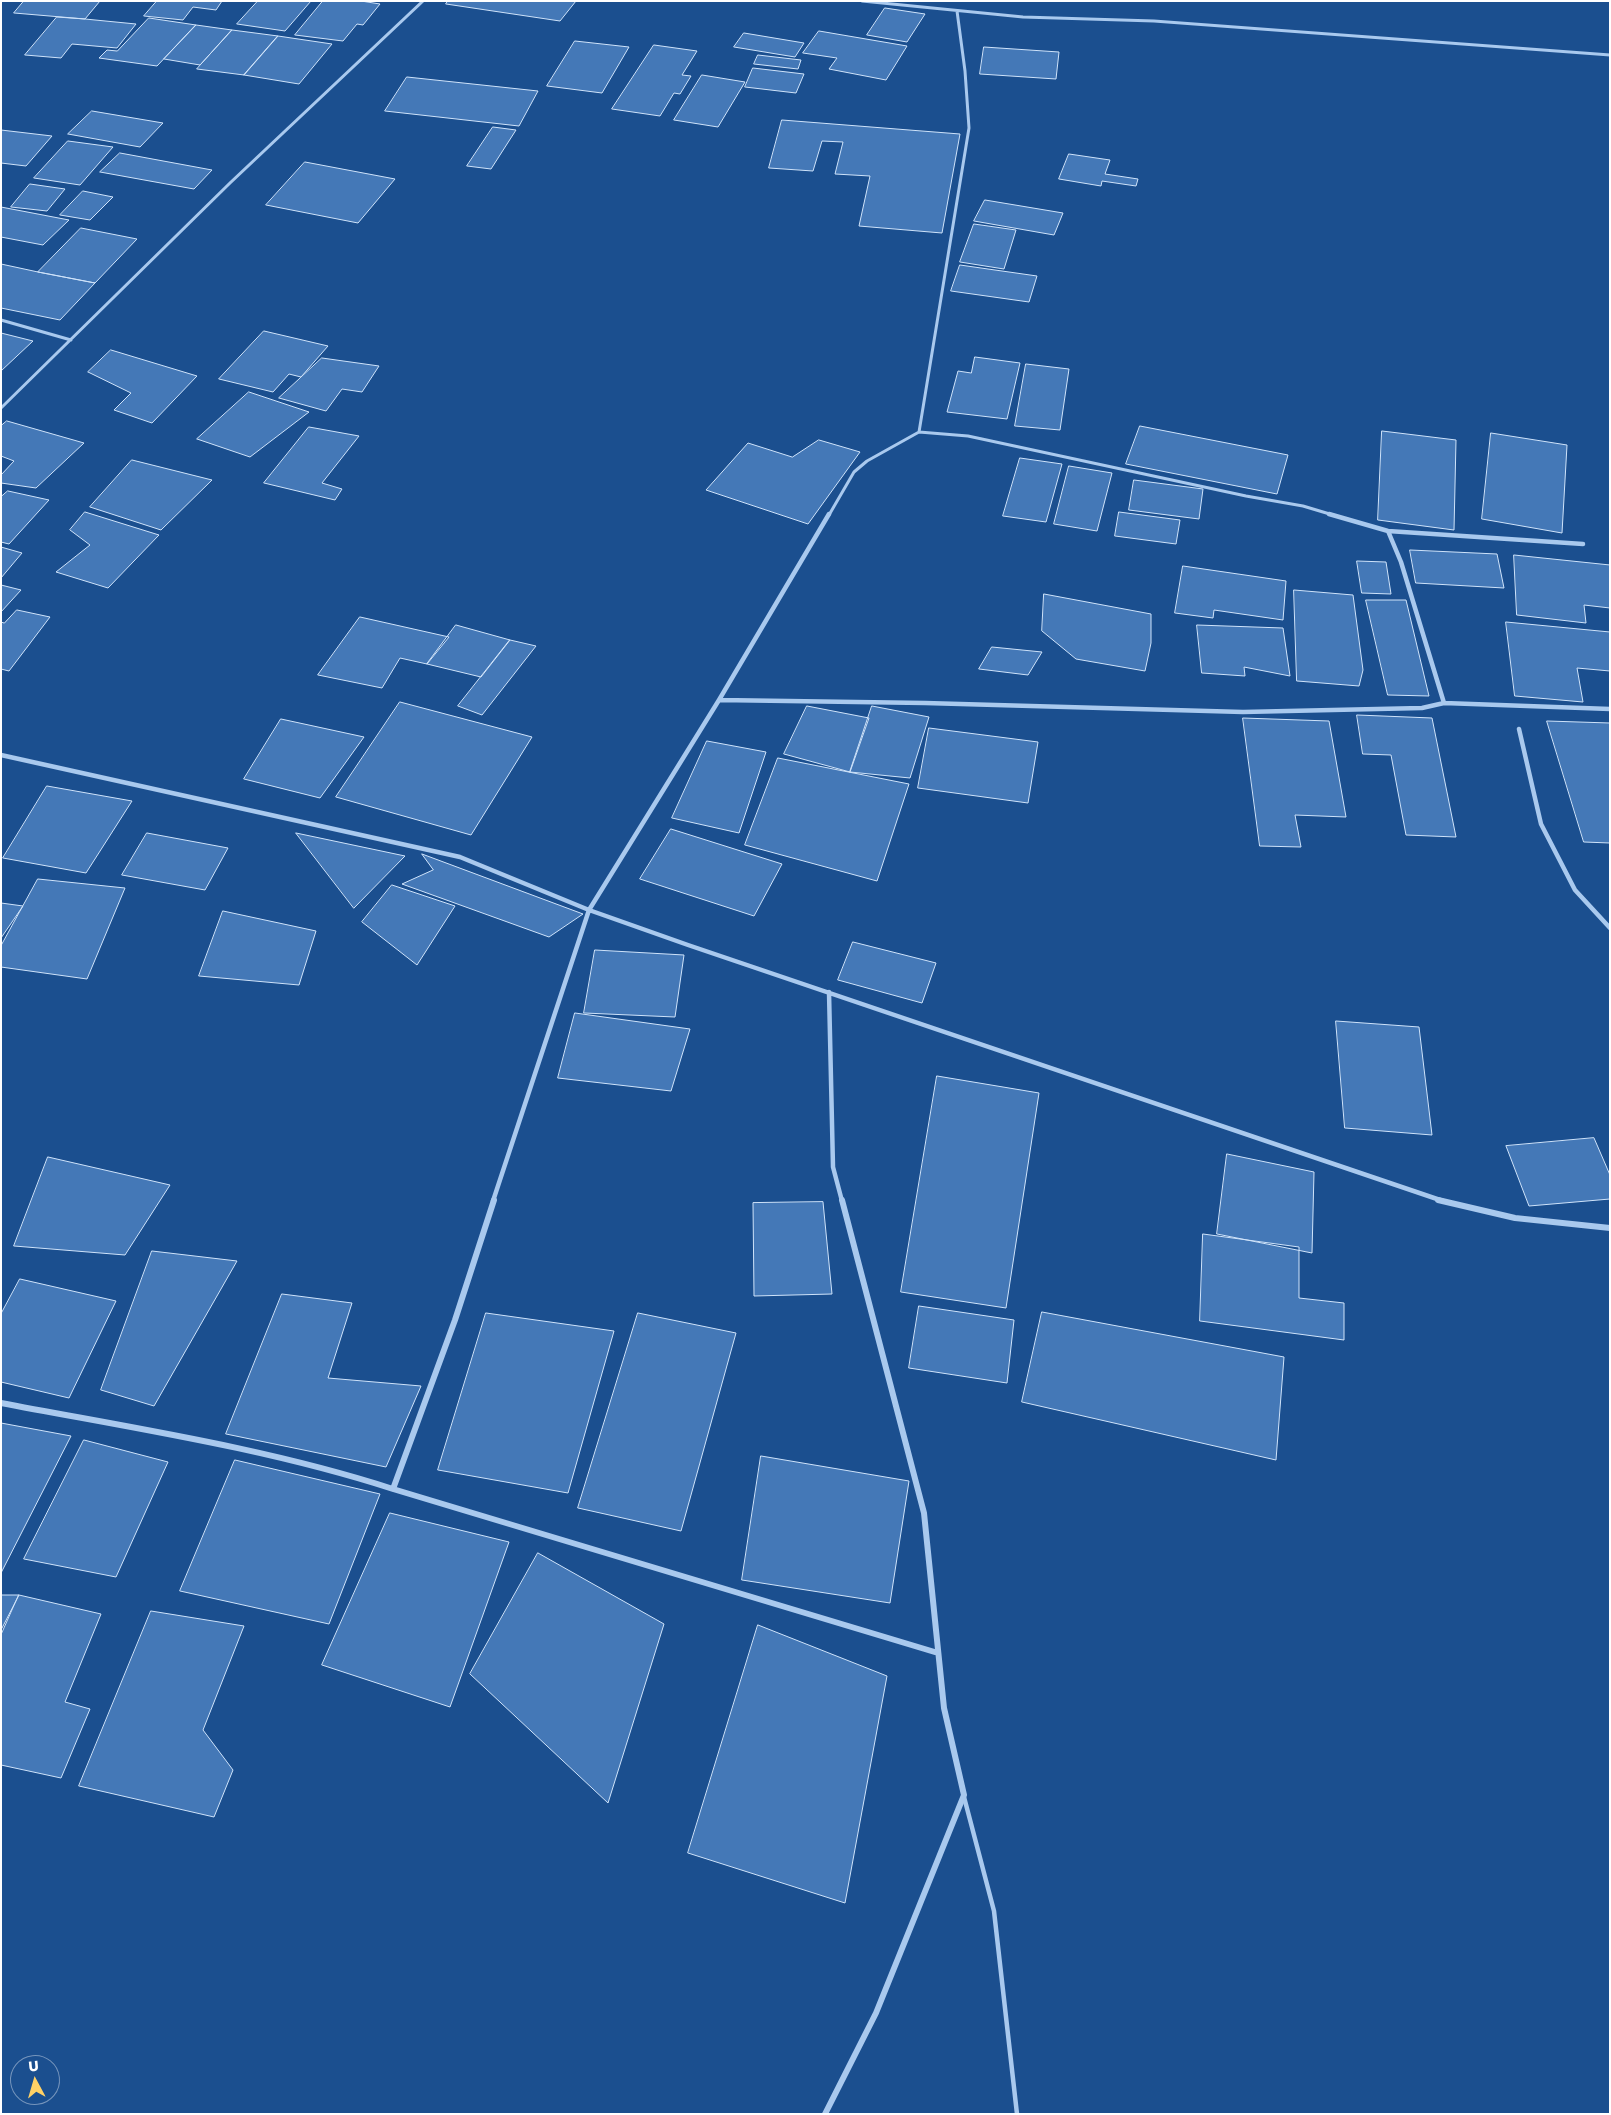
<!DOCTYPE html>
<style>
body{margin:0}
#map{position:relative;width:1611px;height:2115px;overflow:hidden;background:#1b4f8f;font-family:"Golos Text",sans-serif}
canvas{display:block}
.frame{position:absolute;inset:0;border:2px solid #fff;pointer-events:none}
.north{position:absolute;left:10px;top:2055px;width:50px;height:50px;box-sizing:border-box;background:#1b4f8f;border:1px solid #7695bc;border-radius:50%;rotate:354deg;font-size:14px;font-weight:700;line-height:20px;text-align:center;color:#fff}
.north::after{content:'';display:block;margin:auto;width:18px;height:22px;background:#ffd166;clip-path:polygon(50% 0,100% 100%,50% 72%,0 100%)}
</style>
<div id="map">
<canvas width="1611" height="2115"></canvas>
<div class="frame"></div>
<div class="north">U</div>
</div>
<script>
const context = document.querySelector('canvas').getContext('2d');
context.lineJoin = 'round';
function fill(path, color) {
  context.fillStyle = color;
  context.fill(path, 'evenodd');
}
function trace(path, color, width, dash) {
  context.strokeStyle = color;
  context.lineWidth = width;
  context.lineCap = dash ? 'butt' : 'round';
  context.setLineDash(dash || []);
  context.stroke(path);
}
const building = new Path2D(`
 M24 1H100L85 19 14 13Z
 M157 1H222L216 10 193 7 183 20 144 16Z
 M258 1H311L285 31 237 24Z
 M323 1H361L380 4 363 25 357 24 343 41 295 35Z
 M448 1H576L560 21 446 4Z
 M885 8 925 14 907 42 867 35Z
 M57 17 85 19 136 24 117 48 72 44 61 58 25 55Z
 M149 18 196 25 157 66 99 58 107 50 117 51Z
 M196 25 232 30 200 65 164 59Z
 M232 30 278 36 244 75 197 69Z
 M819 31 907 46 886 80 829 69 837 58 803 53Z
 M744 33 804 43 795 57 734 47Z
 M278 36 332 44 299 84 244 75Z
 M575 41 629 47 602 93 547 86Z
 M654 45 697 51 682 75 691 76 680 94 674 93 660 116 612 109Z
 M984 47 1059 52 1056 79 980 74Z
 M758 55 801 60 798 69 754 64Z
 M753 68 804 74 796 93 745 87Z
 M702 75 745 82 718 127 674 120Z
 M407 77 538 91 519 126 385 111Z
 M92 111 163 123 140 147 68 134Z
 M782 120 960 134 942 233 859 226 870 176 835 174 843 142 822 141 813 171 769 168Z
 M493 127 516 130 491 169 467 166Z
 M1 130 52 136 26 166 1 163Z
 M68 141 113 147 80 185 34 178Z
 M120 153 212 170 194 189 100 172Z
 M1069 154 1110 160 1105 174 1138 179 1136 186 1102 181 1101 186 1059 179Z
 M305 162 395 179 358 223 266 205Z
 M30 184 65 189 47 211 11 207Z
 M83 191 113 197 90 220 60 215Z
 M985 200 1063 213 1054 235 974 221Z
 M1 207 69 220 43 245 1 237Z
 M974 224 1016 230 1004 269 960 262Z
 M81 228 137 239 95 283 38 272Z
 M1 264 38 272 95 283 60 320 1 308Z
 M960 265 1037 276 1029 302 951 291Z
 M264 331 328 346 301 377 289 374 273 392 219 379Z
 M1 333 33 341 1 371Z
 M111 350 197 376 152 423 114 410 131 393 88 372Z
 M975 357 1020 363 1007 419 947 412 958 371 971 373Z
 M322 358 379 366 362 392 342 389 326 411 279 398Z
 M1026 364 1069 369 1060 430 1015 426Z
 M249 392 309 412 250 457 197 439Z
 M7 421 84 443 36 488 1 483V475L14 461 1 456V426Z
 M1140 426 1288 455 1277 494 1126 464Z
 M309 427 359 436 322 483 342 489 335 500 264 483Z
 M1382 431 1456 440 1454 530 1378 520Z
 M1491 433 1567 445 1562 533 1482 519Z
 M819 440 860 452 808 524 706 490 748 443 792 457Z
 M1020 458 1062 464 1046 522 1003 516Z
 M132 460 212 480 161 530 90 507Z
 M1069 466 1112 473 1097 531 1054 524Z
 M1134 480 1203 489 1199 519 1129 510Z
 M8 491 49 500 9 544 1 542V497Z
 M85 512 159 535 108 588 56 572 90 545 70 530Z
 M1119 512 1180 520 1176 544 1115 536Z
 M1 547 22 553 1 578Z
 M1410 550 1497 554 1504 588 1416 583Z
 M1514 555 1610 565V608L1584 605 1586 623 1517 615Z
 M1357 561 1386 562 1391 594 1362 593Z
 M1183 566 1286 581 1283 620 1214 610 1213 618 1175 613Z
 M1 585 21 590 1 612Z
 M1294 590 1353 595 1363 670 1359 686 1297 681Z
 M1044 594 1151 614V643L1145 671 1076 659 1042 631Z
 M1366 600H1406L1429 696 1388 695Z
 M17 610 50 617 9 671 1 669V622L4 623Z
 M360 617 449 637 427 664 400 658 382 688 318 675Z
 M1506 622 1610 632V671L1577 668 1583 702 1515 696Z
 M456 625 510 640 481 677 427 664Z
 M1197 625 1283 628 1290 676 1244 667 1245 676 1202 673Z
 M510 640 536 646 482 715 458 706Z
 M992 647 1042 652 1028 675 979 669Z
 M400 702 532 737 471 835 336 797Z
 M807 706 869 718 850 772 784 754Z
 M872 706 929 717 910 778 850 772Z
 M1357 715 1432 718 1456 837 1406 835 1391 755 1363 754Z
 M1243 718 1329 721 1346 817 1295 815 1301 847 1260 846Z
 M281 719 364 737 320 798 244 779Z
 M1547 721 1610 723V843L1584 842Z
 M929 728 1038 742 1028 803 918 788Z
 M707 741 766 752 739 833 672 818Z
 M778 758 909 784 877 881 745 845Z
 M47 786 132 801 86 873 3 858Z
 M671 829 782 864 754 916 640 879Z
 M147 833 228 848 205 890 122 875Z
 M296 833 405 856 354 908Z
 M422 854 583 914 549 937 402 884 433 870Z
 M38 879 125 888 87 979 1 967V946Z
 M392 885 455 906 417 965 362 922Z
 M1 903 23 906 1 938Z
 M223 911 316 931 299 985 199 976Z
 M853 942 936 963 922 1003 838 980Z
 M595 950 684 955 675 1017 584 1013Z
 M575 1013 690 1029 671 1091 558 1078Z
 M1336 1021 1419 1027 1432 1135 1345 1128Z
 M937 1076 1039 1093 1006 1308 901 1292Z
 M1594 1138 1610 1175V1199L1529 1206 1506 1146Z
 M1227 1154 1314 1172 1312 1253 1217 1234Z
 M48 1157 170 1185 125 1255 14 1246Z
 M823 1202 832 1294 754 1296 753 1203Z
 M1203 1234 1299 1247V1298L1344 1303V1340L1200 1321Z
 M152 1251 237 1261 154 1406 101 1390Z
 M20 1279 116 1301 69 1398 1 1382V1314Z
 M282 1294 352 1303 328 1378 421 1386 386 1467 226 1434Z
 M919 1306 1014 1320 1007 1383 909 1368Z
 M1042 1312 1284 1357 1276 1460 1022 1402Z
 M486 1313 614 1331 568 1493 438 1470Z
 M638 1313 736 1333 681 1531 578 1508Z
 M1 1423 71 1436 1 1573Z
 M84 1440 168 1462 116 1577 24 1559Z
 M761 1456 909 1481 890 1603 742 1580Z
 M235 1460 380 1494 329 1624 180 1591Z
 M390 1513 509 1542 450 1707 322 1665Z
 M538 1553 664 1624 608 1803 470 1674Z
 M1 1595H19L1 1630Z
 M19 1595 101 1614 65 1702 90 1709 61 1778 1 1765V1635Z
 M151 1611 244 1626 203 1730 233 1770 214 1817 79 1786Z
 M758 1625 887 1676 845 1903 688 1853Z`);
const lane = new Path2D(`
 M964 1797 994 1911 1017 2114`);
const streetFar2 = new Path2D(`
 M862 1 1023 17 1154 21 1610 55
 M1 320 71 340
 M1 408 230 183 423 1
 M919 432 969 128 965 71 957 11
 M829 515 854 472 867 461 919 432 968 436 1246 496 1303 506 1333 515`);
const streetFar1 = new Path2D(`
 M1329 514 1388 531 1583 544
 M1388 531 1401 562 1444 703
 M719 700 925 703 1243 712 1422 708 1444 703 1610 709
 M1519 729 1541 824 1575 890 1610 928
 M1 755 460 857 589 910 688 945 1443 1201
 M829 992 833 1167 842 1201
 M493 1201 589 910 719 700 829 514`);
const street = new Path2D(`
 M1438 1200 1515 1218 1610 1228
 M1 1403C132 1428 266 1448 393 1489L455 1320 494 1200
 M393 1489 938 1653
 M825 2114 876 2013 964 1795 944 1708 924 1513 842 1200`);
fill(building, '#4478b7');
trace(building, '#cfe3fa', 1);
trace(lane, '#a9c9ee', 4.5);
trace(streetFar2, '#a9c9ee', 3);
trace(streetFar1, '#a9c9ee', 4.5);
trace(street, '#a9c9ee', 6);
</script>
